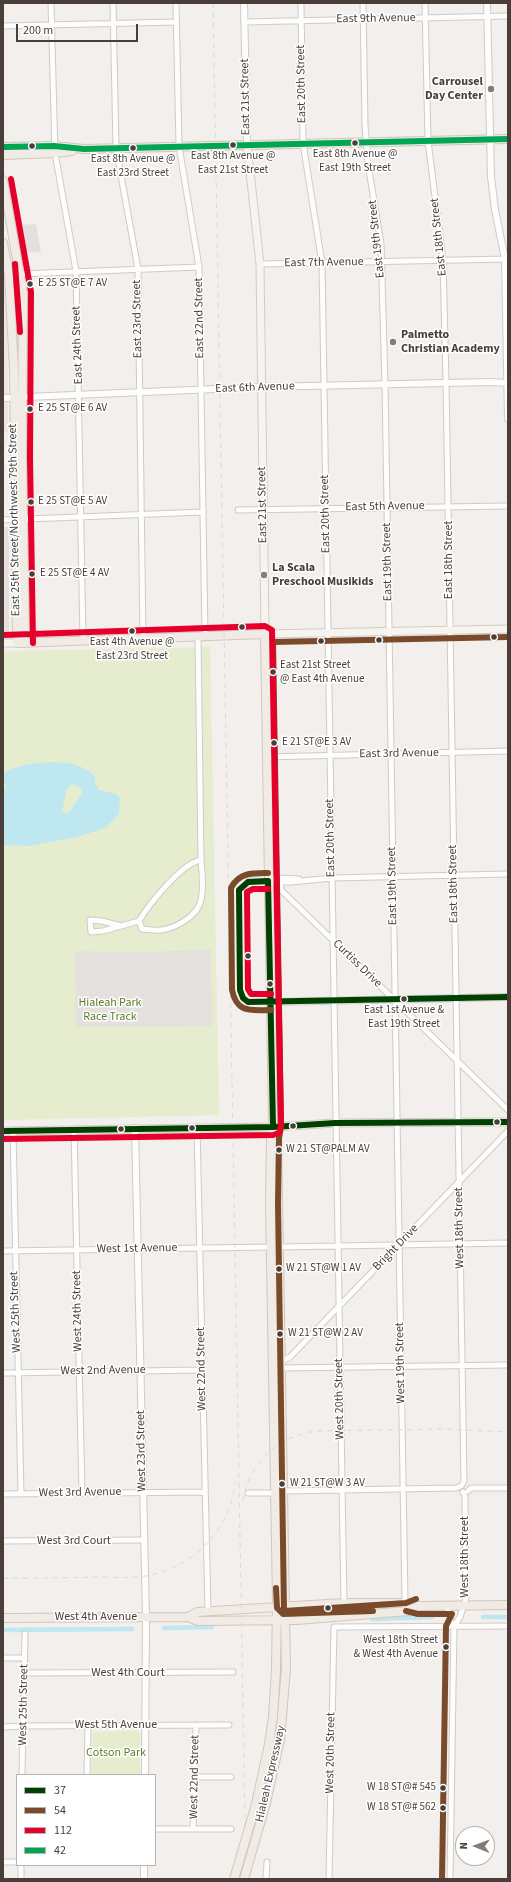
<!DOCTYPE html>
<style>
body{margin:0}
#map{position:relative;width:511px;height:1882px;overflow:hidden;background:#f2efed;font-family:"Source Sans 3",sans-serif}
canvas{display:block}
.frame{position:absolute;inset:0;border:4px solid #493e38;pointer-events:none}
.legend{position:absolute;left:16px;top:1774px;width:140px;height:92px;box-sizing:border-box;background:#fff;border:1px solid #b6b2af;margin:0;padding:5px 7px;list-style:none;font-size:12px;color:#493e38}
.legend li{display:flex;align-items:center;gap:8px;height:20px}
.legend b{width:20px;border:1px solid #b6b2af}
.north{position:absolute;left:455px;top:1826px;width:40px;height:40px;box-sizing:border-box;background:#fff;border:1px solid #b6b2af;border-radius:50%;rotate:271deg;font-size:11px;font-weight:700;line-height:16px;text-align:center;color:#493e38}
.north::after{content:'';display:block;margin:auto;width:14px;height:18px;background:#847c77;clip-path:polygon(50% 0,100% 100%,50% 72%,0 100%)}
.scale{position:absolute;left:16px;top:24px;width:122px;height:18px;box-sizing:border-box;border:2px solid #493e38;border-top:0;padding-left:5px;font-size:12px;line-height:14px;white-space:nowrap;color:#493e38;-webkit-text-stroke:3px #fff;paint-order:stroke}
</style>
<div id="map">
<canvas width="511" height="1882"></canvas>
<div class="frame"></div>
<ul class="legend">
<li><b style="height:5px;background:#004000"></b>37</li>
<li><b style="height:5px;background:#7a4b2a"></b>54</li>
<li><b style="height:5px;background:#e4002b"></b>112</li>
<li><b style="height:5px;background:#00a651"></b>42</li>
</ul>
<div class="north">N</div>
<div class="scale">200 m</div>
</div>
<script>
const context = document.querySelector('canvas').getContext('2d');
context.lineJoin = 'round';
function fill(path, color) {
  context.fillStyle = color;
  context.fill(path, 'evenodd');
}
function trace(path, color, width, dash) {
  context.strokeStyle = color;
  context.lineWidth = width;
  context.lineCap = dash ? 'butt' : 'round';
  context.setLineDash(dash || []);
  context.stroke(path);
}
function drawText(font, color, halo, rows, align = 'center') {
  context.font = font + ' "Source Sans 3",sans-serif';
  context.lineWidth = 3;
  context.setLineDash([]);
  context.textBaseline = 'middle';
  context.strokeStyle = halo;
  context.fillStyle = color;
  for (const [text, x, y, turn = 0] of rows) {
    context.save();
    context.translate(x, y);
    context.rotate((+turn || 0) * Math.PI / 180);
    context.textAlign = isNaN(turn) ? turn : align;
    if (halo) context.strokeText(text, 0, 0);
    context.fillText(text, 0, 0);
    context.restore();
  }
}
const medical = new Path2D(`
 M3 259 7 279 8 432H3Z`);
const green = new Path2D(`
 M210 647 219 1115 3 1120V651Z
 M137 1730 140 1733V1775H91L93 1732Z`);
const parking = new Path2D(`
 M36 224 41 252 19 253 15 225Z
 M3 527H9V636H3Z
 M211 950 212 1026 76 1027 75 951 142 952Z`);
const water = new Path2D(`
 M53 762C69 762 83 765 95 776V783L99 790 116 794 120 798 119 814 105 828 77 837 29 846 3 845V789L7 788C6 785 3 782 3 779 2 764 43 763 53 762ZM71 784 78 786 83 792 69 813H62L66 791Z`);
const canal = new Path2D(`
 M483 1617H508
 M372 1619 432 1617
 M164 1628 212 1627
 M3 1630 132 1629`);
const minor = new Path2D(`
 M51 3 55 153 76 271 83 640
 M113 3 116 148 138 269 143 638
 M176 3 179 146 199 267 205 636
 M301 3 303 143 322 263 344 1603
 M363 3 365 125 368 164 381 244 385 384 405 1602
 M425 3 428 141 443 260 446 382 464 1481 462 1485
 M244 22 508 16
 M3 26 176 22
 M260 264 508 259
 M20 274 199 267
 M238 510 508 506
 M3 520 203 512
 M198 636 201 860C202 873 204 887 201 900 198 916 176 928 161 930 155 931 148 929 142 929L139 921C149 904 182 863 201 860
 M266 757 508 751
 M249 881 291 882 332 878 508 874
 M268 881 275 878 299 879
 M281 882 280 889 508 1110
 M121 926 103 931 91 932 90 920 102 921 121 926 139 921
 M197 1127 208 1612
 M74 1129 82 1494
 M13 1131 21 1494
 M279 1247 508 1243
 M3 1251 271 1247
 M281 1362 290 1357 508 1131
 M279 1368 508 1365
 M3 1373 202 1370
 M283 1491 456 1488 461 1486
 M468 1491 471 1488H508
 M248 1493H275
 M3 1494 205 1492
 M3 1541 144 1540
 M447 1606 451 1622 454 1626
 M3 1658H24
 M24 1673 233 1672
 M3 1727 23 1726 229 1725
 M22 1775 25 1634
 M87 1775 88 1725
 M194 1777H231
 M155 1829H231
 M193 1829 196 1725
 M3 1862H17
 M21 1879V1865
 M266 1879 267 1862
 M329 1879 334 1627 508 1626
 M450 1879 454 1626 460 1617 466 1598 465 1496 463 1492`);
const tertiary = new Path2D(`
 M244 3 247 144
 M487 3 491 177 495 210 505 259 508 419
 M3 398 262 387 491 382 508 383
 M271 1002 508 997
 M135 1128 146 1617 145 1775
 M144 1879V1865`);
const secondary = new Path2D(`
 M247 144 260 264 265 634 508 629
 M3 643H17
 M3 1131 273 1127 335 1123 508 1122`);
const primary = new Path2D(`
 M3 147 54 146 84 149 508 139
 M3 155 55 153 72 151
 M3 180 23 293 22 458 25 643
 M3 243 9 275 14 369 17 643 265 634 273 1127 271 1137 270 1203 277 1601 276 1669 273 1717 269 1744 256 1804
 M188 1617 197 1612 344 1603H408L419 1606 508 1605
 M3 1618 188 1617 198 1621 297 1620 408 1611 419 1606
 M266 1803 280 1740 286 1668 277 1139 273 1127`);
const rail = new Path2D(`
 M213 3 246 1879
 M243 1501C248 1463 280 1435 317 1431L443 1429 508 1432
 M3 1578C34 1578 66 1578 97 1577 115 1577 134 1579 151 1575 196 1565 231 1528 235 1482`);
const primaryBridge = new Path2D(`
 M234 1879 256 1804
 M244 1879 266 1803`);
const bus1 = new Path2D(`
 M268 881 248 882 239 890 240 990 243 998 248 1002 508 997
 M268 881 273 1127
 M3 1131 273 1127 335 1123 508 1122`);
const bus2 = new Path2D(`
 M268 873C253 873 239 872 231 888L232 990C237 1014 251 1010 271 1010
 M276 1588 277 1608 283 1614 373 1611
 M416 1599 406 1603 284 1611 278 1203 279 1138 281 1127 273 642 508 637
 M406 1611 418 1614H452L446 1626 442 1879`);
const bus3 = new Path2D(`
 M11 179 31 292 30 458 33 643
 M15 264 20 332
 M3 635 265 626 272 630 281 1127 279 1133 273 1135 3 1139
 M268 889H253L247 892 248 989 251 994H271`);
const bus4 = new Path2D(`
 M3 147 54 146 84 149 508 139`);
const markers = [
 [491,89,4,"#847c77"],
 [355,143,3.5,"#493e38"],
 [233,145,3.5,"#493e38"],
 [32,146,3.5,"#493e38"],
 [133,148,3.5,"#493e38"],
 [30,284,3.5,"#493e38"],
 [393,342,4,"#847c77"],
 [30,409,3.5,"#493e38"],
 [31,502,3.5,"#493e38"],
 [32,574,3.5,"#493e38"],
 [264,575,4,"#847c77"],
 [242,627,3.5,"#493e38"],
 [132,631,3.5,"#493e38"],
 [494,637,3.5,"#493e38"],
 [379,640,3.5,"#493e38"],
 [321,641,3.5,"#493e38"],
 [273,672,3.5,"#493e38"],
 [274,743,3.5,"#493e38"],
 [248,956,3.5,"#493e38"],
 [270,984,3.5,"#493e38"],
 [404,999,3.5,"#493e38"],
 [497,1122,3.5,"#493e38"],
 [293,1126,3.5,"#493e38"],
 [192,1128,3.5,"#493e38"],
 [121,1129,3.5,"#493e38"],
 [279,1150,3.5,"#493e38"],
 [279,1269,3.5,"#493e38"],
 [280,1334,3.5,"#493e38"],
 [282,1484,3.5,"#493e38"],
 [328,1608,3.5,"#493e38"],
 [446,1647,3.5,"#493e38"],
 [443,1788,3.5,"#493e38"],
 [443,1808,3.5,"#493e38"]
];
const busNames = [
 ["East 8th Avenue @",355,155,"center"],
 ["East 19th Street",355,169,"center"],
 ["East 8th Avenue @",233,157,"center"],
 ["East 21st Street",233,171,"center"],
 ["East 8th Avenue @",133,160,"center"],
 ["East 23rd Street",133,174,"center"],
 ["E 25 ST@E 7 AV",38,284],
 ["E 25 ST@E 6 AV",38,409],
 ["E 25 ST@E 5 AV",38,502],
 ["E 25 ST@E 4 AV",40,574],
 ["East 4th Avenue @",132,643,"center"],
 ["East 23rd Street",132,657,"center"],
 ["East 21st Street",280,666],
 ["@ East 4th Avenue",280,680],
 ["E 21 ST@E 3 AV",282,743],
 ["East 1st Avenue &",404,1011,"center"],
 ["East 19th Street",404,1025,"center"],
 ["W 21 ST@PALM AV",286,1150],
 ["W 21 ST@W 1 AV",286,1269],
 ["W 21 ST@W 2 AV",288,1334],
 ["W 21 ST@W 3 AV",290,1484],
 ["West 18th Street",438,1641,"right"],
 ["& West 4th Avenue",438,1655,"right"],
 ["W 18 ST@# 545",436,1788,"right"],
 ["W 18 ST@# 562",436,1808,"right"]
];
const streetNames = [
 ["East 9th Avenue",376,19,-1],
 ["East 20th Street",302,84,-91],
 ["East 21st Street",246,97,-91],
 ["East 18th Street",439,237,-96],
 ["East 19th Street",377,239,-96],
 ["East 7th Avenue",324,263,-1],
 ["East 22nd Street",200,318,-91],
 ["East 23rd Street",138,319,-91],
 ["East 24th Street",78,345,-92],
 ["East 6th Avenue",255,388,-2],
 ["East 21st Street",263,505,-91],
 ["East 5th Avenue",385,507,-1],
 ["East 20th Street",326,514,-91],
 ["East 25th Street/Northwest 79th Street",15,520,-91],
 ["East 18th Street",449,560,-90],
 ["East 19th Street",388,562,-91],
 ["East 3rd Avenue",399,754,-1],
 ["East 20th Street",331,838,-91],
 ["East 18th Street",454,884,-91],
 ["East 19th Street",393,886,-91],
 ["Curtiss Drive",357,964,44],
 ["West 18th Street",460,1228,-91],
 ["Bright Drive",396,1248,-46],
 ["West 1st Avenue",137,1249,-1],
 ["West 24th Street",78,1311,-91],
 ["West 25th Street",16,1312,-92],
 ["West 19th Street",401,1363,-91],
 ["West 22nd Street",202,1369,-91],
 ["West 2nd Avenue",103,1371,-1],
 ["West 20th Street",340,1399,-91],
 ["West 23rd Street",142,1451,-91],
 ["West 3rd Avenue",80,1493,-1],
 ["West 3rd Court",74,1541],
 ["West 18th Street",465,1557,-90],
 ["West 4th Avenue",96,1617],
 ["West 4th Court",128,1673],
 ["West 25th Street",24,1705,-89],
 ["West 5th Avenue",116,1725],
 ["West 20th Street",331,1753,-89],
 ["Hialeah Expressway",271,1774,-77],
 ["West 22nd Street",195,1777,-89]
];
const poiNames = [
 ["Carrousel",483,82,"right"],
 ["Day Center",483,96,"right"],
 ["Palmetto",401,335],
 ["Christian Academy",401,349],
 ["La Scala",272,568],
 ["Preschool Musikids",272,582]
];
const parkNames = [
 ["Hialeah Park",110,1003],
 ["Race Track",110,1017],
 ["Cotson Park",116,1753]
];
fill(medical, '#f1e3e3');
fill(green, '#e6ecce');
fill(parking, '#e4e0de');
fill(water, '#bee7ef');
trace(canal, '#bee7ef', 4.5);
trace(minor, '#cfcbc9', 7);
trace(tertiary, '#cfcbc9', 8);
trace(secondary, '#d3ccc5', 9);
trace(primary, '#d4c6bb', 10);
trace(minor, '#fdfdfc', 5);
trace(tertiary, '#fdfdfc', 6);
trace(secondary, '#f7f4f0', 7);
trace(primary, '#f1ebe5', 8);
trace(rail, '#dadad9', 1, [5, 5]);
trace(primaryBridge, '#d4c6bb', 10, []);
trace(primaryBridge, '#f1ebe5', 8);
trace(bus1, '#004000', 6);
trace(bus2, '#7a4b2a', 6);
trace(bus3, '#e4002b', 6);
trace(bus4, '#00a651', 6);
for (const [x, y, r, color] of markers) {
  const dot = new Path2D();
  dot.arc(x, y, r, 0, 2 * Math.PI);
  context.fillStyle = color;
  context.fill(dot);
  trace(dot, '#fff', 1.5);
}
drawText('11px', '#493e38', '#fff', busNames, 'left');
drawText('12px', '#493e38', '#fff', streetNames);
drawText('bold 12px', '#493e38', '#fff', poiNames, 'left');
drawText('12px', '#5d7c2b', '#fff', parkNames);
</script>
